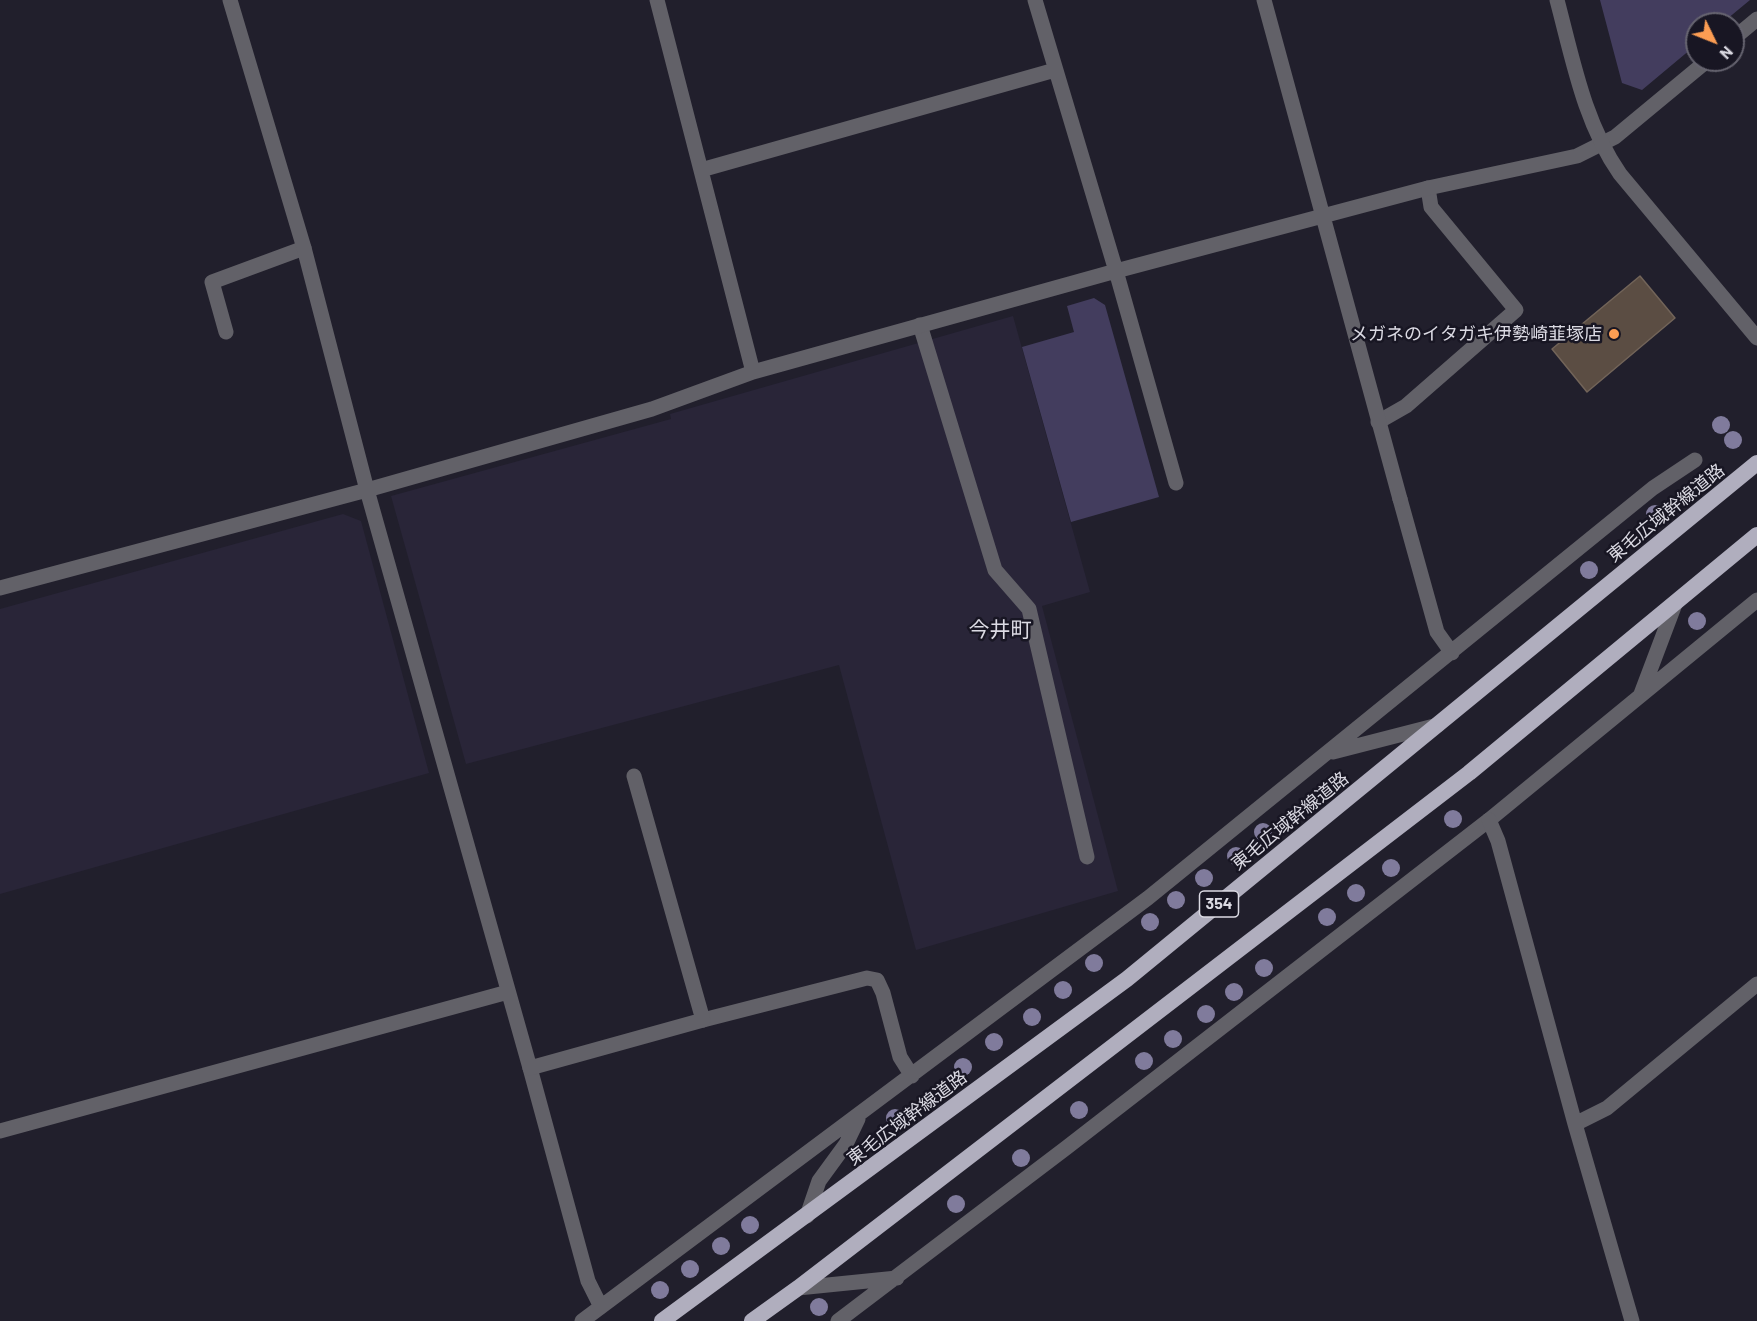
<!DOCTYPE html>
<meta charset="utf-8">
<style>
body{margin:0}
#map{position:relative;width:1757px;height:1321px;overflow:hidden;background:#211f2c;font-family:Barlow,sans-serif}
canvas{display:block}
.north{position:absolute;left:1685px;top:12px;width:60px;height:60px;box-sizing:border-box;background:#181623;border:2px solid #666470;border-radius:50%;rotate:133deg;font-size:16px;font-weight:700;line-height:24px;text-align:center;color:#dbdae3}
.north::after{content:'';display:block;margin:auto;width:21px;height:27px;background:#fc9d53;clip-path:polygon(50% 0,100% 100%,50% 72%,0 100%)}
</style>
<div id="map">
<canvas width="1757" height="1321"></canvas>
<div class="north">N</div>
</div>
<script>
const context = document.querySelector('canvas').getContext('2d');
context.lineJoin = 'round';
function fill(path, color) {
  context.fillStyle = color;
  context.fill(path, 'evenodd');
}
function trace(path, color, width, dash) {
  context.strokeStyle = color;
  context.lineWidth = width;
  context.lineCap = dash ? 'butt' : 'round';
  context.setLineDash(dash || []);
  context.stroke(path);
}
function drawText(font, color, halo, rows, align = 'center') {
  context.font = font + ' Barlow,"Noto Sans JP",sans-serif';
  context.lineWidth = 5;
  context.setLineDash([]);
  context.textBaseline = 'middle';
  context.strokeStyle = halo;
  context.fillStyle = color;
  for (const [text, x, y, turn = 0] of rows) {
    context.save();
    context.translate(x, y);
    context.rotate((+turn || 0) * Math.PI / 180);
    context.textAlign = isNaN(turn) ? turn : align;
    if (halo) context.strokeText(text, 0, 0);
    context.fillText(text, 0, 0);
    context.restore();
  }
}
const built = new Path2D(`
 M1013 316 1090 592 1042 606 1118 891 916 950 839 665 466 764 391 496 671 419 670 414Z
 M343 514 361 521 429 773 0 894V609Z`);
const green = new Path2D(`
 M1600 0H1750L1721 24H1697V44L1642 90 1622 83Z
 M1094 298 1105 305 1159 497 1071 522 1022 347 1074 332 1067 306Z`);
const building = new Path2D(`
 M1640 276 1675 318 1587 392 1552 349Z`);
const service = new Path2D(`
 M920 325 995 570 1029 609 1087 857
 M226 332 212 282 304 248
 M1378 422 1406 406 1516 310 1431 207 1428 188
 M1400 499 1437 632 1452 653
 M1641 694 1675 604
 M1333 752 1438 725
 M703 1020 867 978 877 980 883 993 900 1057 912 1076
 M530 1068 588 1281 601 1307
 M807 1216 819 1181 846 1144 858 1119
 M798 1288 897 1278
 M582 1321 1148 898 1653 488 1695 460
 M838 1321 1066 1148 1489 820 1757 600`);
const minor = new Path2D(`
 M230 0 304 248 367 490 530 1068 703 1020 634 776
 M657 0 753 372
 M1035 0 1116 271 1176 483
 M1264 0 1400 499
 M1733 39 1757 19
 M701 170 1055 70
 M0 588 367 490 652 409 753 372 1116 271 1428 188 1577 156 1615 137 1708 60
 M1489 820 1498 841 1575 1124 1632 1321
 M1575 1124 1607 1108 1757 984
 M0 1131 508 992`);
const tertiary = new Path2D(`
 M1557 0C1573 60 1584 122 1620 174L1757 338`);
const trunk = new Path2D(`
 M662 1321 1127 979 1757 463
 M752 1321 798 1288 1469 773 1757 535`);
const trees = [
 [1721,425],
 [1733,440],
 [1655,514],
 [1589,570],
 [1697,621],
 [1453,819],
 [1263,832],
 [1236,856],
 [1391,868],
 [1204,878],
 [1356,893],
 [1176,900],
 [1327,917],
 [1150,922],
 [1094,963],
 [1264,968],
 [1063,990],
 [1234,992],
 [1206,1014],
 [1032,1017],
 [1173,1039],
 [994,1042],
 [1144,1061],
 [963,1067],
 [1079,1110],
 [895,1118],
 [1021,1158],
 [956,1204],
 [750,1225],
 [721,1246],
 [690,1269],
 [660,1290],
 [819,1307]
];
const markers = [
 [1614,334,6,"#fc9d53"]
];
const shields = [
 [1219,904,39]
];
const shieldNames = [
 ["354",1219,904]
];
const poiNames = [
 ["メガネのイタガキ伊勢崎韮塚店",1602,334]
];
const streetNames = [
 ["東毛広域幹線道路",1666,513,-39],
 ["東毛広域幹線道路",1290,821,-39],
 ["東毛広域幹線道路",907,1118,-37]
];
const quarterNames = [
 ["今井町",1000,630]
];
fill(built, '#292538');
fill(green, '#433d5e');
fill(building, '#5b4d43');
trace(building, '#726459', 1.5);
trace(service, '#626168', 15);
trace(minor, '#626168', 15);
trace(tertiary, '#626168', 15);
trace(trunk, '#b0aebe', 16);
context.fillStyle = '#807b9c';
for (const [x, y] of trees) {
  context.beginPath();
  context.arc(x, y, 9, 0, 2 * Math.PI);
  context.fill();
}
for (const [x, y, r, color] of markers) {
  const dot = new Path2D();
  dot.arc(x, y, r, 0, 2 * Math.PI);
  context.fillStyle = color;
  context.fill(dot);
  trace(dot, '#181623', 2);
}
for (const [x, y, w] of shields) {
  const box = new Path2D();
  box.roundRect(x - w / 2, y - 13, w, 26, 4.5);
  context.fillStyle = '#181623';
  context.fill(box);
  trace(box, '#dbdae3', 1.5);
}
drawText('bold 16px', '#dbdae3', null, shieldNames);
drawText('18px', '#dbdae3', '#181623', poiNames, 'right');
drawText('18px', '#dbdae3', '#181623', streetNames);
drawText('21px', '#dbdae3', '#181623', quarterNames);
</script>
